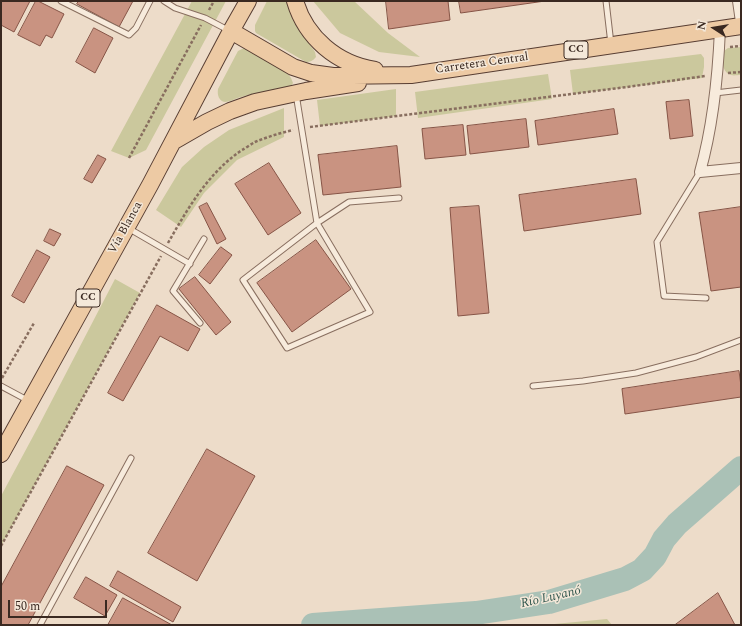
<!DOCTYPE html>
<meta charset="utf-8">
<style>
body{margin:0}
#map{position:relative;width:742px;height:626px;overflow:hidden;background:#eddcc9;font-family:Spectral,serif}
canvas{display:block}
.frame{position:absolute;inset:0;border:2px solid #3a2921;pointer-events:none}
.north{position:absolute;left:694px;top:8px;width:40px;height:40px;-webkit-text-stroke:3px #f4e8d9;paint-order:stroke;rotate:282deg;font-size:11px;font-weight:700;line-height:16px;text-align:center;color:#3a2921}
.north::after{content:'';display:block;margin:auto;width:14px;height:18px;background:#3a2921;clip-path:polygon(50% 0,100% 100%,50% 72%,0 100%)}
.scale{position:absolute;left:8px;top:600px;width:99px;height:18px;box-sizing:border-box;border:2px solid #3a2921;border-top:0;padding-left:5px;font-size:12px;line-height:14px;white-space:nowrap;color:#3a2921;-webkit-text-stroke:3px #f4e8d9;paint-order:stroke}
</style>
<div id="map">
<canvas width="742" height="626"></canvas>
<div class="frame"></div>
<div class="north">N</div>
<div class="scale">50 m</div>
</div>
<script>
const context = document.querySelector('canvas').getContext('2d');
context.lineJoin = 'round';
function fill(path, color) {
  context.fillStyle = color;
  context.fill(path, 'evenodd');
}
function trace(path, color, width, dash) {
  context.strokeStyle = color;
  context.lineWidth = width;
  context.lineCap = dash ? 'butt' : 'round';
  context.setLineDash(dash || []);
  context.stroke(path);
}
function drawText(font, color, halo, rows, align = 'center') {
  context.font = font + ' Spectral,serif';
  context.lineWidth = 3;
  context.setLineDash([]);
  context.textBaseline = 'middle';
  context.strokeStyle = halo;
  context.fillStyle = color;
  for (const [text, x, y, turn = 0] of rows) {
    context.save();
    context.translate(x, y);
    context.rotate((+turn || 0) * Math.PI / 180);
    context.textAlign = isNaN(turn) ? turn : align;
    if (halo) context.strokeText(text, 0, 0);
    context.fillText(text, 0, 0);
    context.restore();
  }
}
const green = new Path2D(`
 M192 1H226L146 150 129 158 111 151Z
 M267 1H287L294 21 315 52 316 57C313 61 310 62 306 62L256 33 255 31V25Z
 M313 1H354L388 33 420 57 379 52 340 33Z
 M741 47V75C737 75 734 76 731 75 721 72 722 58 724 51L728 48Z
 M244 48 250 49 288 74 291 78 293 83 291 86C274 91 257 92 241 97 236 98 230 102 225 102 219 101 217 95 218 89L238 51Z
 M701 54 704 58V67L702 78 573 94 570 70Z
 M548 74 552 99 418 118 415 92Z
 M396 89V116L320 126 317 100Z
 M284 108V137L237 160 204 193 181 227 156 210 182 167 204 147 229 130Z
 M115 279 140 293 1 546V496L37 429Z
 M607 619 612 625H544Z`);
const river = new Path2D(`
 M313 625 476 613 549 602 625 579 642 570 655 556 664 539 677 524 741 468`);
const building = new Path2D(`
 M1 1H30L14 32 1 25Z
 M36 1H38L64 14 52 38 46 35 40 46 18 35Z
 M79 1H133L119 27 77 4Z
 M386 1H448L450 20 389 29Z
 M459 1H545L461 13Z
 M94 28 113 38 95 73 76 62Z
 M689 100 693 136 670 139 666 102Z
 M614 109 618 134 538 145 535 121Z
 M526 119 529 147 470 154 467 126Z
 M463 125 466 155 425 159 422 129Z
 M397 146 401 187 323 195 318 155Z
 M98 155 106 159 92 183 84 179Z
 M269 163 301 213 268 235 235 184Z
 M636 179 641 214 524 231 519 195Z
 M207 203 226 239 217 244 199 207Z
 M479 206 489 313 458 316 450 208Z
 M741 207V287L711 291 699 213Z
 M50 229 61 234 54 246 44 241Z
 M316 240 351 289 292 332 257 283Z
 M221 247 232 255 210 284 199 275Z
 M37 250 50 257 24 303 12 296Z
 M195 277 231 322 216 335 179 289Z
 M157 305 200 329 188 351 160 336 123 401 108 393Z
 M739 371 741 386V397L625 414 622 389Z
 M207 449 255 476 197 581 148 553Z
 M67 466 104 485 28 625H1V587Z
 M118 571 181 607 173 622 110 586Z
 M86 577 117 595 105 616 74 598Z
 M718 593 735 625H675Z
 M123 598 172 625H108Z`);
const path = new Path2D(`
 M209 10 214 1
 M730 47 741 46
 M728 73 741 72
 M310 127 627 87 705 76
 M129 158 201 25
 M168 243C188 208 208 173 242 150 246 148 251 144 255 142 267 137 280 133 293 130
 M2 378 34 323
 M1 546 161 256`);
const service = new Path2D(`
 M61 1 129 35 136 28 150 1
 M164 1 175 8 205 18 228 30
 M606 1 611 44
 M715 93 741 90
 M296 94 317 223 370 312 287 348 243 280 317 223 349 202 399 198
 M700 172 657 242 664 296 706 298
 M128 228 190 264
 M200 323 173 291 204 239
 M1 386 29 401
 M533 386 583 381 636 373 696 357 741 340
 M40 625 131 458`);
const minor = new Path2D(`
 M738 1 741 22
 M720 29C718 77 713 126 700 172L741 168`);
const primary = new Path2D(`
 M295 1C306 38 337 64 375 70
 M231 31 293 67 311 73 333 76 411 75 741 26
 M174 141 207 122 230 111 255 102 306 91 358 83
 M1 454 150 185 231 31 248 1`);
const shields = [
 [576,50,24],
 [88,298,24]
];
const shieldNames = [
 ["CC",576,50],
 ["CC",88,298]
];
const streetNames = [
 ["Carretera Central",482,64,-8],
 ["Vía Blanca",126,228,-61]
];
const waterNames = [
 ["Río Luyanó",551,598,-13]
];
fill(green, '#cbc89d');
trace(river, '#aac1b6', 24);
fill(building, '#c99381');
trace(building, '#865446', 1);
trace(service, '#886e5f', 7);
trace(minor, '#886e5f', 12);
trace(primary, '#573d32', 18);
trace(path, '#886e5f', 2.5, [3, 2]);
trace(service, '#f7ebdc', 5);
trace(minor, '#f7ebdc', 10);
trace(primary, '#edcaa4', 16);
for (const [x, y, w] of shields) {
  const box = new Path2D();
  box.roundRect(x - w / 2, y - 9, w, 18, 3);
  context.fillStyle = '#f4e8d9';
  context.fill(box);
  trace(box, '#3a2921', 1);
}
drawText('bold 11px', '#3a2921', null, shieldNames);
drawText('12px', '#3a2921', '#f4e8d9', streetNames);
drawText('italic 13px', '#32584f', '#f4e8d9', waterNames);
</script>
